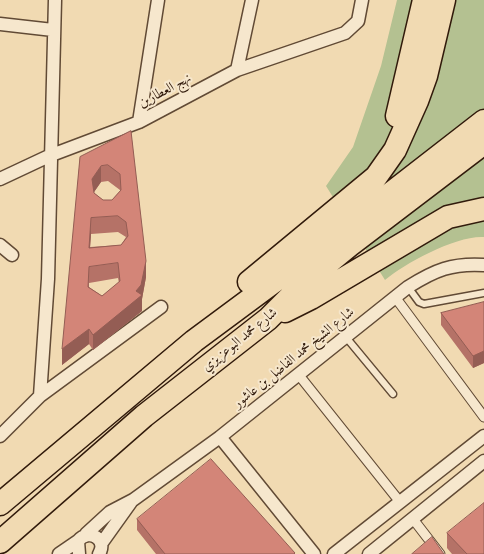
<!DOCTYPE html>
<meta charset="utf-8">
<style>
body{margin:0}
canvas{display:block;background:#f1dab2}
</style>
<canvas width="484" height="554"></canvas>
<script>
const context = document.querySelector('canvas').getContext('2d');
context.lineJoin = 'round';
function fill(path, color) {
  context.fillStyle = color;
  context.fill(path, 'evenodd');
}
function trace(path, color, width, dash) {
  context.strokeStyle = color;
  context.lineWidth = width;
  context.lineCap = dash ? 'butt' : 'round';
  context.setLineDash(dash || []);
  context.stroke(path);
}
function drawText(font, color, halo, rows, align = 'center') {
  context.font = font + ' Alegreya,Amiri,serif';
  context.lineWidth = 4;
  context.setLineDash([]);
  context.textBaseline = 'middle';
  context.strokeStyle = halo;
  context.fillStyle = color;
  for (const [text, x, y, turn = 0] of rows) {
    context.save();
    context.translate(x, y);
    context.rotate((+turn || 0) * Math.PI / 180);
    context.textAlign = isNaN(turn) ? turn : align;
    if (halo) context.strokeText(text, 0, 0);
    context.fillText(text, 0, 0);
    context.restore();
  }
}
const green = new Path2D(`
 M397 0H484V237C457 235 405 263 385 280L326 186 353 147 381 66Z`);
const service = new Path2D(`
 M408 287 419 302 424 304 484 293
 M345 336 393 394`);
const pedestrian = new Path2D(`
 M395 297 484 417
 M298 374 400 502
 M413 519 440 554`);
const minor = new Path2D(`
 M0 24 53 30
 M237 70 252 0
 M139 122 158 0
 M0 179 49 156 139 122 237 70 345 33 358 21 362 0
 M0 245 12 255
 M40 396 161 307
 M0 436 40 396 48 279 55 0
 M220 437 314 554
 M86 534 110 512 133 500 220 437 408 287C435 270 452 263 484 265
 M101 544 131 502
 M59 554 78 541
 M79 554 78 541C89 528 108 539 99 554
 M334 554 484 436
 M369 554 484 461`);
const motorway = new Path2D(`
 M397 116 424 0
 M249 282 376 177 395 150 417 101 426 76 444 0
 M285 311 311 298 448 217 484 209
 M0 504 194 341 341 232 484 121
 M0 542 144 416 268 319 306 281 350 245 484 143`);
const wall = new Path2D(`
 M131 131 146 277 142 299V311L93 350 89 344 62 365 80 157ZM108 181 120 190V191L112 200H103L94 193V192L101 182ZM118 232 126 237 121 245 90 247 91 234ZM118 278 119 283 102 296 89 287V283Z
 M484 302V363L473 368 441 325V313Z
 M137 519 295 554H156L137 530Z
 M447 533 484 554H452L447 548Z`);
const shadedWall = new Path2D(`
 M101 166V182L92 195V179Z
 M91 218V234L89 263V248Z
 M146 261V277L142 299V311L93 350V335L136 291Z
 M89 329V344L62 365V349Z
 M484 351V363L473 368V356Z`);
const building = new Path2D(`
 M131 131 146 261 141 285 136 291 142 295 93 335 89 329 62 349 80 157ZM108 165 120 174 121 190 112 200H103L94 193 92 179 101 166ZM118 216 126 222 128 236 121 245 89 248 91 218ZM118 263 120 281 102 296 88 287 89 267Z
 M484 302V351L473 356 441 313Z
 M211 459 295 553 294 554H165L137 519Z
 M484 503V554H467L447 533Z
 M432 537 444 554H412Z`);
const streetNames = [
 ["نهج العطارين",165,91,-28],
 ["شارع محمد البوعزيزي",240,340,-39],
 ["شارع الشيخ محمد الفاضل بن عاشور",294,358,-39]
];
fill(green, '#b4c191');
trace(service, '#614a35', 9);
trace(pedestrian, '#614a35', 11);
trace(minor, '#614a35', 15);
trace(motorway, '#311a0b', 25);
trace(service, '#f6e7cd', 6);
trace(pedestrian, '#f6e7cd', 9);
trace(minor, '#f6e7cd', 12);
trace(motorway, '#f1dab2', 22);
fill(wall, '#b57267');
fill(shadedWall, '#945d54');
fill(building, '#d38578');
trace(building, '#945d54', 1);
drawText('14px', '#311a0b', '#f6e7cd', streetNames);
</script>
